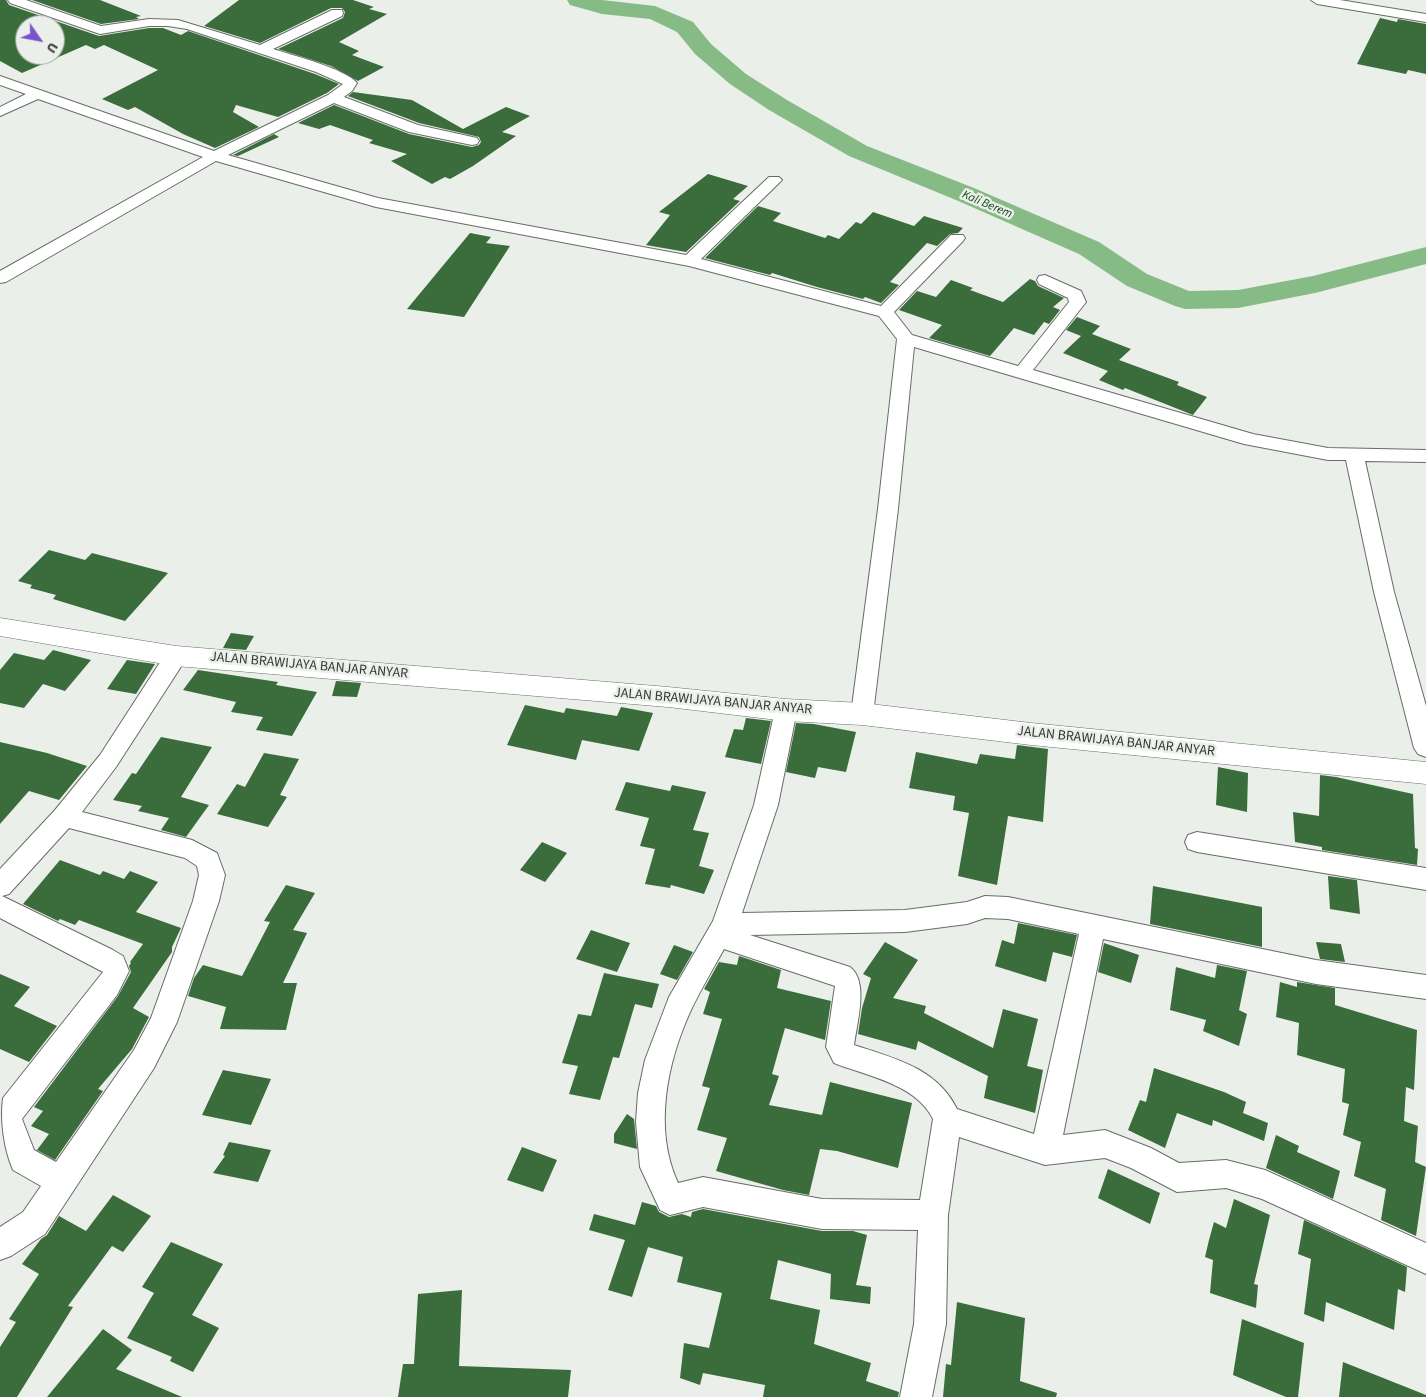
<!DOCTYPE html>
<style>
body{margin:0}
#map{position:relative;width:1426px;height:1397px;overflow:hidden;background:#ebefea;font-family:"Source Sans 3",sans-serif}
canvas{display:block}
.north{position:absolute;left:15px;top:15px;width:50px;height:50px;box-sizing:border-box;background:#ebefea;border:1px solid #a2a5a2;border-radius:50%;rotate:123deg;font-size:14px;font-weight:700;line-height:20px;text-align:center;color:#353735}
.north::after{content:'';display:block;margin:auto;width:18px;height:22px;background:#7953cc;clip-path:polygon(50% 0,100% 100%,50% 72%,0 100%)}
</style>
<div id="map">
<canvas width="1426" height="1397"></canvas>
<div class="north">U</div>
</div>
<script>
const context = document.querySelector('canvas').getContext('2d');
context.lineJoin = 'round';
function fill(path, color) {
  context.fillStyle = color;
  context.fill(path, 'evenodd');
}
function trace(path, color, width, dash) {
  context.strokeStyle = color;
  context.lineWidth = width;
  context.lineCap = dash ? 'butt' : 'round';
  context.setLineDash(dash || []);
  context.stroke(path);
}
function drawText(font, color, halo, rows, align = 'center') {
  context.font = font + ' "Source Sans 3",sans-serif';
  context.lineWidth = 5;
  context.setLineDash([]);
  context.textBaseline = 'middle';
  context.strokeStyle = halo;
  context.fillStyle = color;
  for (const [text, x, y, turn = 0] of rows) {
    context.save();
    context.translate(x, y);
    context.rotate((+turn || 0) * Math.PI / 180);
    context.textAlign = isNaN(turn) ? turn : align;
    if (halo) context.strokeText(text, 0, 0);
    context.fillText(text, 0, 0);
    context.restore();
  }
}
const river = new Path2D(`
 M567 0H602L655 6 693 22 711 44 746 74 787 100 867 146 974 188 1099 242 1147 274 1189 291 1238 290 1313 276 1426 247V264L1315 293 1238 308 1185 309 1175 306 1127 286 1079 254 956 200 849 156 769 110 730 84 695 54 677 32 650 19 602 14 570 5Z`);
const building = new Path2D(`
 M0 0H6L9 5 99 36 149 28H163L181 35 188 31 315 74 339 84 327 93 278 117 236 105 233 112 259 127 215 148 183 134 135 107 128 110 102 99 158 70 104 45 95 49 86 45 22 73 0 61ZM25 25H55V55H25Z
 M32 0H100L141 16 136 17 139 19 101 24Z
 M239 0H353L374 7 369 9 387 14 339 42 359 51 352 55 384 67 358 81 331 66 278 49 343 18 345 12 342 8H331L260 43 204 26Z
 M1380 18 1397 22 1398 19 1426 24V74L1408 70 1406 74 1357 64Z
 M353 92 412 100 463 129 506 107 530 116 502 132 516 136 473 166 450 179 445 177 432 184 391 161 407 154 369 143 373 140 330 125 319 129 298 123 334 105 409 134 472 147 479 145 481 142 479 137 419 123 348 96Z
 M274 134 279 137 238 156 233 155Z
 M708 174 748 186 733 199 740 201 686 252 646 245 670 215 659 212Z
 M758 206 781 213 773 221 825 238 828 235 839 239 856 222 861 224 873 212 914 226 924 216 963 228 958 233 950 234 937 246 927 243 890 282 899 285 881 303 865 297 863 299 817 287 772 273 770 275 705 258Z
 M470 233 491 237 486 243 510 246 464 317 407 309Z
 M1030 279 1035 281 1038 286 1064 298 1053 307 1060 310 1049 324 1044 322 1034 335 1014 328 990 356 929 338 942 325 899 310 917 291 936 297 951 280 973 288 970 290 1003 302Z
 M1077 317 1100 326 1092 334 1131 349 1119 360 1179 382 1177 385 1207 397 1193 415 1125 388 1123 390 1099 380 1108 371 1063 353 1081 336 1066 330Z
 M49 550 85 560 92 553 168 573 125 621 53 599 56 595 30 588 32 585 18 581Z
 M231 633 254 636 246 650 223 648Z
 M53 650 91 660 65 691 43 684 24 708 0 703V670L14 653 44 660Z
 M127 660 155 664 136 694 107 689Z
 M198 670 278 682 276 685 317 692 292 736 256 730 263 717 231 712 236 702 183 690Z
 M336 681 361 683 357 697 332 696Z
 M525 705 564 713 566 708 617 716 621 707 653 713 639 751 582 740 576 760 507 745Z
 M746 718 771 721 761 764 725 757 734 729 743 730Z
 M796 723 814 724 856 732 846 772 818 767 815 778 786 772Z
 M161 737 212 747 181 797 209 805 186 837 161 830 169 818 138 811 142 806 113 800 132 773 136 774Z
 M0 742 47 753 87 766 59 800 29 791 0 824Z
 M1017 745 1048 749 1043 822 1008 816 997 885 958 876 969 813 953 810 955 796 909 788 916 752 977 764 980 754 1015 759Z
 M264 753 299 759 280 795 287 797 268 827 217 814 237 784 245 787Z
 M1218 767 1248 773 1247 812 1216 805Z
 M1320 775 1336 777 1413 794 1415 848 1418 849 1417 865 1322 850V847L1295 842 1293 812 1319 816Z
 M626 782 670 791 672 785 706 792 693 830 709 833 699 866 714 870 704 894 671 885 670 888 645 884 655 849 640 846 649 818 615 810Z
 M542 842 567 853 545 882 520 870Z
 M60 860 100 875 103 871 124 879 130 871 158 882 136 912 181 928 172 947V952L133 1008 149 1017 132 1049 98 1089 103 1091 55 1160 37 1150 49 1134 31 1126 43 1111 34 1107 118 996 131 972 129 966 131 963 130 962 143 944 79 920 75 925 60 919 58 921 23 904Z
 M1328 876 1357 880 1360 914 1330 909Z
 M286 885 315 893 293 930 307 933 283 983H297L286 1030 220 1029 226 1007 188 996 194 978 203 965 242 976 270 922 264 921Z
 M1153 886 1262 907V947L1150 924Z
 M1018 923 1077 935 1072 957 1053 952 1046 982 995 966 1002 940 1014 944Z
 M591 930 630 943 617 972 576 959Z
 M885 942 918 960 893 998 926 1006 924 1013 993 1048 1003 1009 1038 1019 1027 1066 1043 1070 1035 1113 984 1098 988 1076 918 1041 916 1050 858 1034 862 1008 871 978 863 974Z
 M1316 942 1341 944 1345 962 1320 959Z
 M1104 943 1139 955 1131 983 1098 972Z
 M674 945 693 952 677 980 660 974Z
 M739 956 781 970 777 988 831 1001 825 1040 785 1028 772 1074 779 1076 769 1105 822 1115 830 1082 912 1103 898 1168 837 1151 820 1149 809 1195 783 1190 716 1171 727 1138 697 1130 710 1088 702 1086 722 1019 703 1014 710 992 704 989 719 962 737 965Z
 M1217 965 1247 971 1239 1010 1247 1014 1239 1046 1203 1031 1206 1020 1170 1010 1176 967 1215 978Z
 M604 973 659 984 652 1008 635 1004 619 1058 613 1057 600 1100 569 1094 578 1066 562 1063 578 1014 591 1016Z
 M0 974 30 987 14 1006 57 1026 29 1062 0 1049Z
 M1280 982 1297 987V982L1335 988V1005L1417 1030 1414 1090 1406 1087 1404 1121 1418 1126 1415 1162 1426 1167 1416 1236 1381 1220 1386 1189 1354 1176 1361 1142 1343 1135 1349 1104 1342 1102 1345 1069 1297 1055 1299 1023 1276 1017Z
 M1154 1068 1224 1092 1246 1102 1243 1113 1268 1123 1264 1141 1213 1120 1212 1126 1177 1113 1165 1148 1128 1130 1140 1100 1146 1102Z
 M223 1070 271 1079 251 1125 202 1115Z
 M627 1114 634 1119 637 1149 614 1143V1134Z
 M1276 1135 1299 1146 1297 1152 1340 1171 1333 1199 1266 1168Z
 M229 1142 271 1150 258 1182 213 1173 225 1156 223 1155Z
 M522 1147 557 1160 543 1192 507 1180Z
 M1108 1169 1160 1193 1150 1224 1098 1198Z
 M113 1195 151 1216 123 1252 112 1246 68 1306 73 1307 17 1397H0V1347L16 1322 9 1319 39 1274 22 1264 41 1239 47 1235 59 1216 86 1231Z
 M1234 1199 1270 1215 1254 1284 1258 1285 1256 1308 1210 1293 1213 1260 1205 1257 1209 1240 1214 1222 1226 1228Z
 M642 1202 656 1206 659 1212 669 1217 682 1214 691 1217 692 1212 703 1209 822 1231H853L867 1235 856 1285 871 1287 870 1304 830 1299 831 1274 778 1260 770 1299 820 1310 814 1344 871 1363 866 1381 899 1392 898 1397H763L765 1385 703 1373 700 1385 680 1378 684 1343 709 1348 722 1293 677 1282 683 1257 648 1247 632 1297 608 1290 625 1240 589 1230 594 1214 635 1225Z
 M1304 1220 1407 1267 1405 1292 1398 1289 1394 1330 1326 1302 1324 1322 1304 1314 1311 1259 1298 1254Z
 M171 1242 223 1264 192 1315 219 1328 193 1372 170 1361 172 1357 127 1338 154 1293 142 1287Z
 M462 1290 459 1366 571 1370 568 1397H398L403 1364H414L418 1294Z
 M957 1302 1025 1318 1020 1381 1057 1393 1056 1397H943L946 1364 951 1365Z
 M1242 1319 1304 1343 1298 1397H1286L1233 1375Z
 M103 1329 132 1350 116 1369 182 1397H47Z
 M1343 1362 1426 1395V1397H1339Z`);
const minor = new Path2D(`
 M8 0H26L101 26 149 19 178 20 260 45 332 10H342L343 13 342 16 273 49C292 55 346 69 357 83L352 91 344 97 418 125 477 138 479 141 477 144 472 145 409 132 334 103 228 155 378 198 686 255 769 177H779L782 180 779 183 701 259 881 306 951 235H963L965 238 963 241 894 312 912 335 1018 366 1069 302 1068 298 1039 284 1037 280 1039 276 1045 275 1081 291 1086 302 1033 370 1253 434 1328 448 1426 450V462L1365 461 1394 592 1426 706V757L1418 754 1414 748 1374 592 1346 460H1328L1244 444 914 347 898 509 873 714 870 720 862 723 854 720 851 714 878 509 897 339 879 316 689 266 376 207 216 161 6 282 0 283V271L203 157 38 99 0 116V107L26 94 0 85V76L214 151 328 95 343 84 316 72 187 29 168 26H149L100 34 10 3Z
 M1311 0H1340L1426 14V22L1317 4Z
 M176 648 184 650 187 656 184 662 116 767 82 812 192 840 217 853 225 875 219 901 177 1022 154 1068 45 1234 11 1256 0 1260V1227L23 1212 41 1186 13 1170C4 1149 0 1121 3 1098L103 972 0 918V869L55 810 100 755 168 650ZM69 828 185 858 197 866 199 875 193 901 151 1018 134 1050 56 1162 34 1150 22 1119 117 995 129 971 123 956 113 950 2 896 9 894Z
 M786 701 794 704 797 710 778 805 742 913 905 910 967 902 985 896 1008 897 1316 960 1426 975V999L1316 984 1103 939 1063 1135 1105 1130 1151 1148 1179 1163 1226 1160 1265 1170 1426 1243V1274L1262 1199 1226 1188 1177 1192 1131 1168 1105 1158 1045 1165 959 1137 948 1215 946 1324 932 1397H900L914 1324 918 1230 822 1229 703 1207 670 1215 660 1210 640 1167 636 1122 638 1093 645 1060 669 997 713 921 754 805 775 710 778 704ZM985 918 1008 919 1079 934 1034 1134 957 1109C937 1068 894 1058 854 1045 857 1023 869 981 850 967L750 935 905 932 967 924ZM724 949 835 986 826 1047 834 1063C867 1076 916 1084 933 1119L920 1200 822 1199 703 1177 678 1183C653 1129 667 1062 691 1010 701 989 713 969 724 949Z
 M1197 832 1426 868V890L1197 852 1188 849 1185 842 1188 835Z`);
const tertiary = new Path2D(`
 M0 618 176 646 668 687 786 699 862 703 1031 723 1426 762V784L1031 745 862 725 786 721 668 707 176 666 0 636Z`);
const farWaternames = [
 ["Kali Berem",987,205,23]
];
const streetNames = [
 ["JALAN BRAWIJAYA BANJAR ANYAR",309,666,5],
 ["JALAN BRAWIJAYA BANJAR ANYAR",713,702,5],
 ["JALAN BRAWIJAYA BANJAR ANYAR",1116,742,6]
];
fill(river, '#87bb86');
fill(building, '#3b6c3b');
trace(minor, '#686c68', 2);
trace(tertiary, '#686c68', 1);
fill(minor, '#fff');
fill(tertiary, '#fff');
drawText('italic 12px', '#053f0b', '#ebefea', farWaternames);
drawText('14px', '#353735', '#ebefea', streetNames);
</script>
